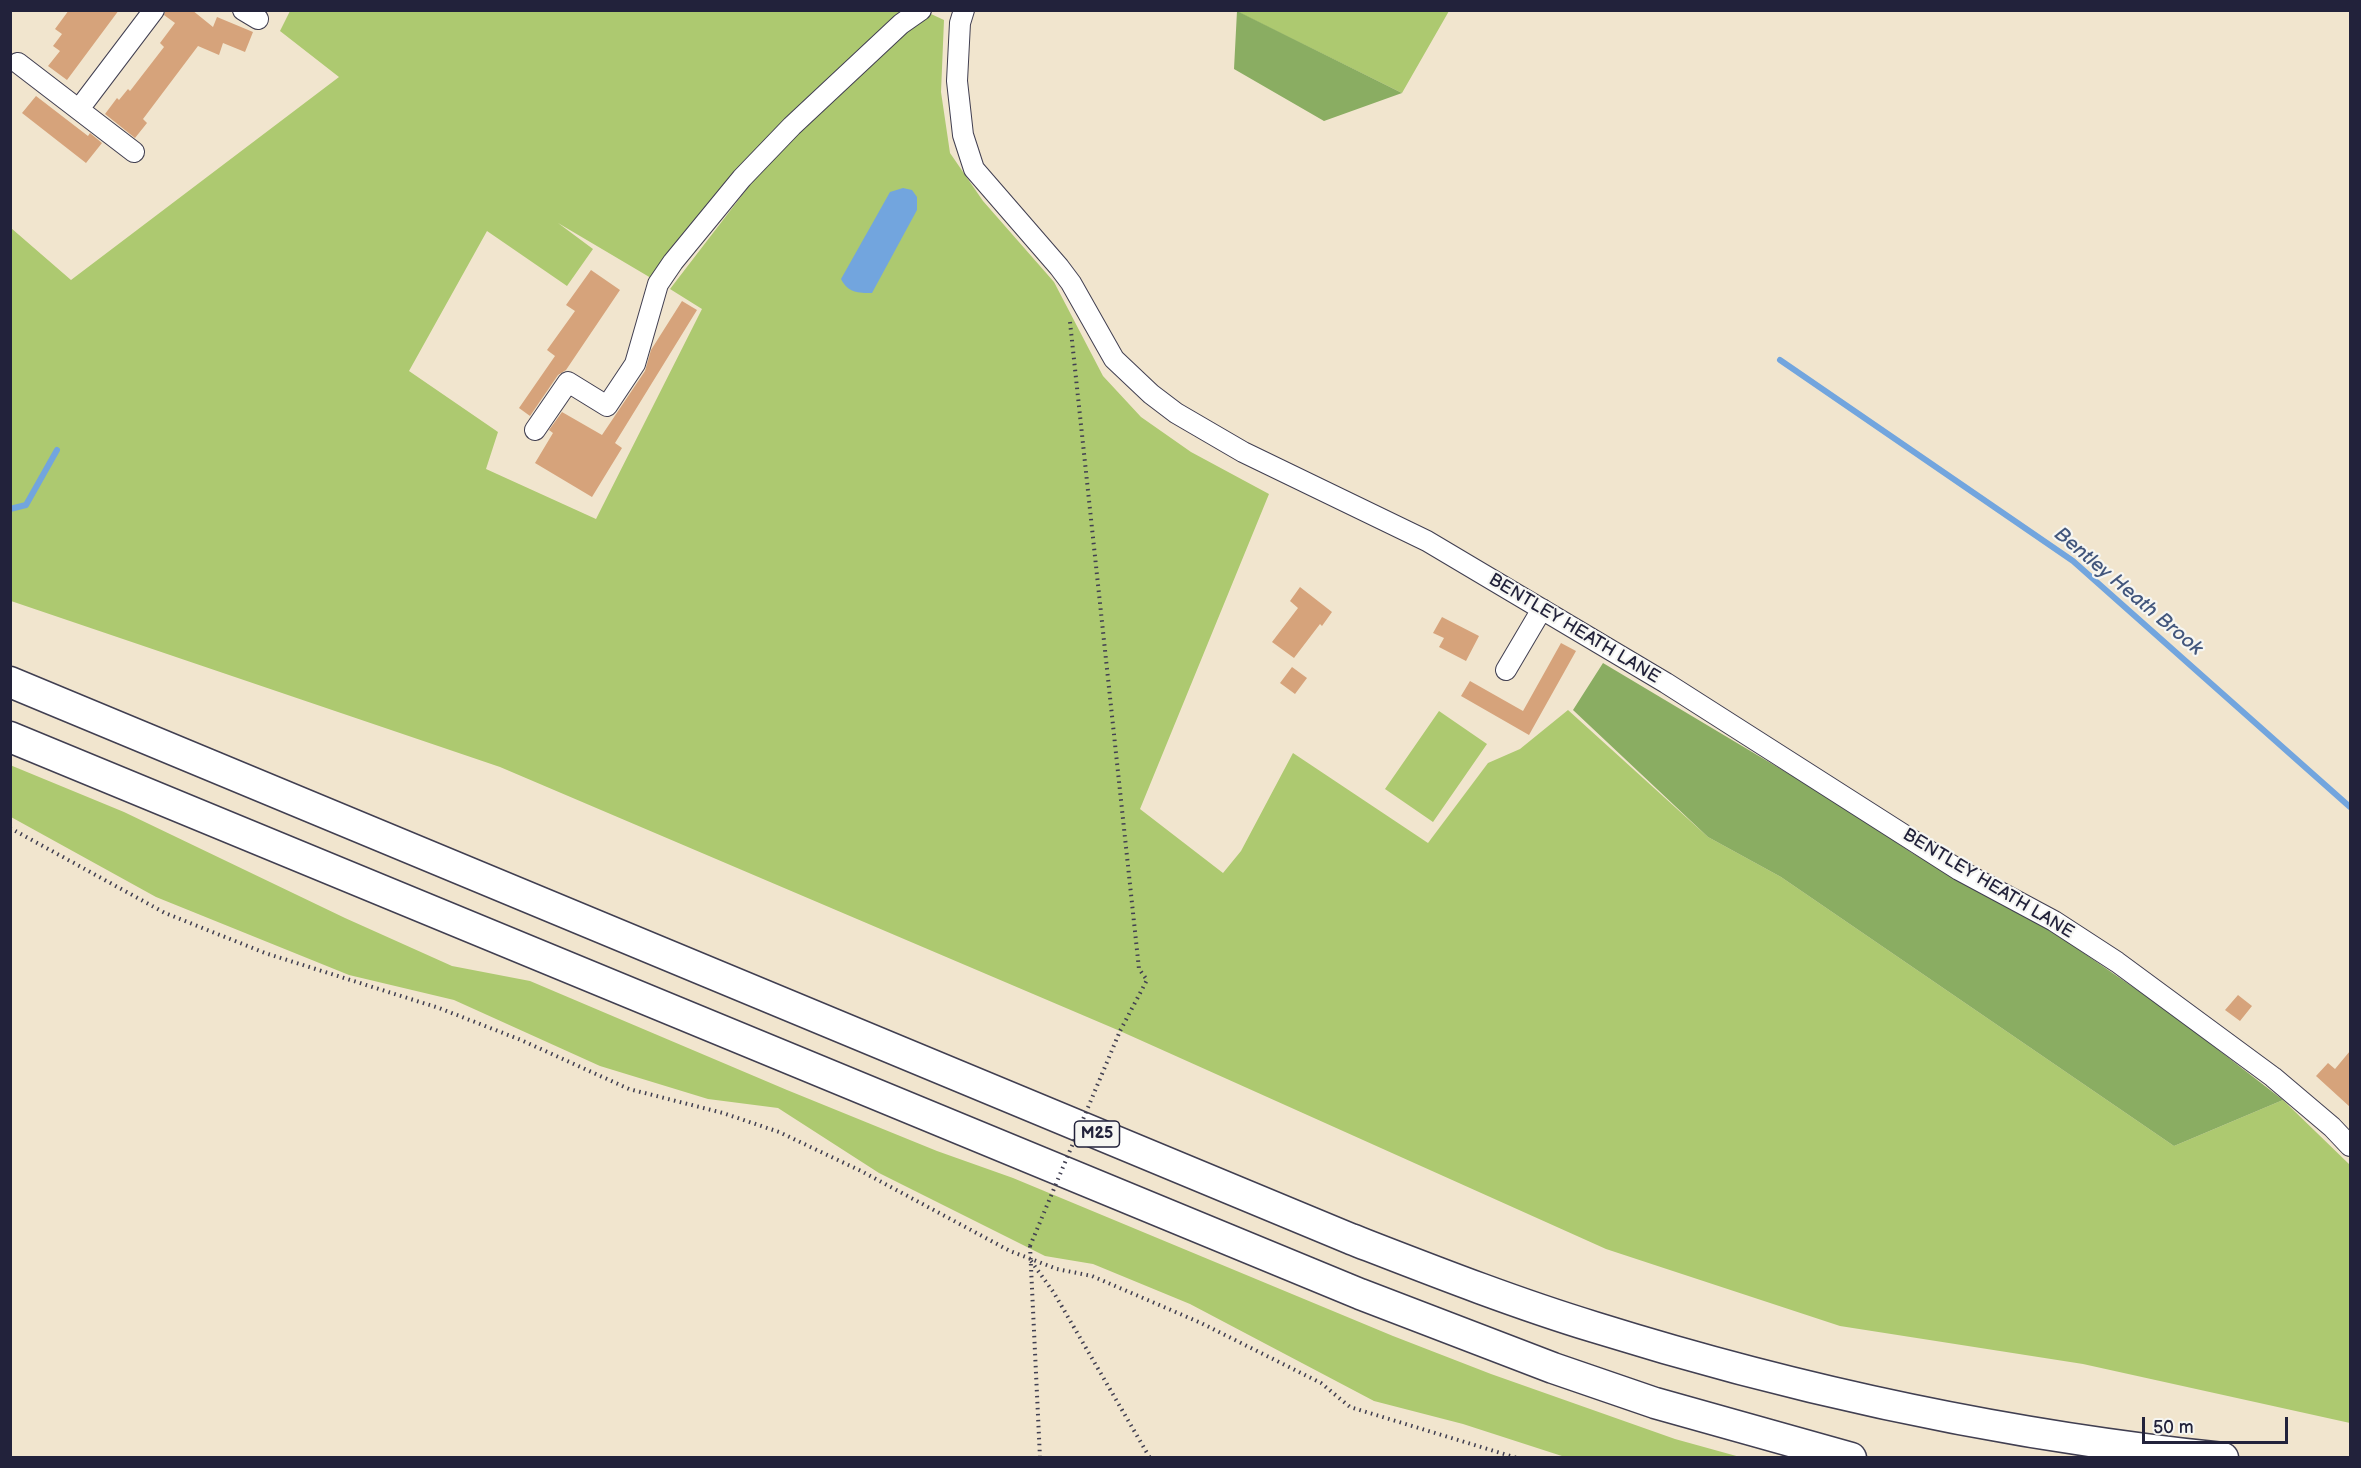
<!DOCTYPE html>
<style>
body{margin:0}
#map{position:relative;width:2361px;height:1468px;overflow:hidden;background:#f1e5ce;font-family:"Balsamiq Sans",sans-serif}
canvas{display:block}
.frame{position:absolute;inset:0;border:12px solid #22223b;pointer-events:none}
.scale{position:absolute;left:2142px;top:1417px;width:146px;height:27px;box-sizing:border-box;border:3px solid #22223b;border-top:0;padding-left:8px;font-size:18px;line-height:21px;white-space:nowrap;color:#22223b;-webkit-text-stroke:4px #f6f6f2;paint-order:stroke}
</style>
<div id="map">
<canvas width="2361" height="1468"></canvas>
<div class="frame"></div>
<div class="scale">50 m</div>
</div>
<script>
const context = document.querySelector('canvas').getContext('2d');
context.lineJoin = 'round';
function fill(path, color) {
  context.fillStyle = color;
  context.fill(path, 'evenodd');
}
function trace(path, color, width, dash) {
  context.strokeStyle = color;
  context.lineWidth = width;
  context.lineCap = dash ? 'butt' : 'round';
  context.setLineDash(dash || []);
  context.stroke(path);
}
function drawText(font, color, halo, rows, align = 'center') {
  context.font = font + ' "Balsamiq Sans",sans-serif';
  context.lineWidth = 4.5;
  context.setLineDash([]);
  context.textBaseline = 'middle';
  context.strokeStyle = halo;
  context.fillStyle = color;
  for (const [text, x, y, turn = 0] of rows) {
    context.save();
    context.translate(x, y);
    context.rotate((+turn || 0) * Math.PI / 180);
    context.textAlign = isNaN(turn) ? turn : align;
    if (halo) context.strokeText(text, 0, 0);
    context.fillText(text, 0, 0);
    context.restore();
  }
}
const green = new Path2D(`
 M290 11H910L651 278 558 223 593 249 567 286 487 231 409 371 498 432 486 469 596 519 702 309 670 289 766 164 908 28 931 14 944 20 941 92 950 153 983 201 1054 282 1103 376 1141 417 1191 452 1269 494 1140 809 1223 873 1241 851 1293 753 1428 843 1488 763 1520 749 1568 710 1708 837 1781 877 2174 1146 2283 1100 2350 1165V1423L2083 1364 1840 1326 1606 1249 1120 1031 500 767 11 601V228L71 280 339 77 280 31Z
 M1236 11H1449L1402 93Z
 M1439 711 1487 744 1433 822 1385 789Z
 M10 765 124 812 345 918 452 966 530 981 787 1090 937 1151 1013 1178 1393 1336 1491 1374 1675 1439 1740 1457H1565L1463 1424 1374 1401 1190 1304 1093 1264 1045 1256 879 1173 778 1108 708 1099 600 1066 454 1000 349 975 156 897 11 817Z`);
const forest = new Path2D(`
 M1237 11 1402 93 1324 121 1234 69Z
 M1603 663 1846 808 1912 853 2043 925 2172 1014 2283 1100 2174 1146 1781 877 1708 837 1573 710Z`);
const water = new Path2D(`
 M903 188 912 190 917 197V210L872 293C858 293 848 293 841 279L890 192Z`);
const stream = new Path2D(`
 M1780 360 2073 561 2350 807
 M10 509 26 505 57 450`);
const building = new Path2D(`
 M69 10H119L67 80 48 66 60 51 53 46 62 34 55 29Z
 M166 10H192L213 27 217 17 253 32 245 52 223 43 219 55 198 46 143 119 147 123 135 138 105 114 117 98 119 100 128 89 130 91 164 47 160 43 175 23 164 15Z
 M36 96 88 136 90 133 102 143 86 163 22 113Z
 M591 270 620 290 566 370 558 375 530 416 519 408 555 356 547 350 575 311 566 305Z
 M682 301 697 310 615 443 622 448 592 497 535 463 553 433 549 430 562 412 602 435 645 371 651 350Z
 M1300 587 1332 612 1322 626 1320 624 1294 658 1272 642 1298 608 1290 601Z
 M1442 617 1479 636 1466 661 1439 647 1444 638 1433 633Z
 M1561 643 1576 651 1529 735 1461 696 1470 681 1523 711Z
 M1292 667 1307 678 1295 694 1280 683Z
 M2238 995 2252 1006 2240 1021 2225 1010Z
 M2350 1051V1107L2316 1076 2328 1063 2335 1069Z`);
const path = new Path2D(`
 M1070 322 1139 969 1147 980 1120 1031
 M10 828 165 913 265 953 439 1008 521 1040 629 1089 723 1113 779 1132 861 1171 1010 1251 1057 1269 1092 1276 1201 1323 1321 1383 1350 1407 1517 1458
 M1030 1246 1040 1458
 M1031 1261 1054 1293 1150 1458`);
const minor = new Path2D(`
 M243 10 258 19
 M964 10 960 23 957 81 963 135 974 169 1059 267 1071 283 1114 359 1151 394 1176 413 1243 452 1427 541 1666 683 1959 870 2054 921 2117 962 2273 1077 2332 1127 2350 1146
 M18 63 134 152
 M79 109 154 10
 M535 430 568 382 607 406 635 364 658 284 673 262 742 178 792 126 901 24 921 10
 M1506 670 1542 609`);
const highway = new Path2D(`
 M10 682 1351 1239C1431 1270 1512 1302 1594 1327 1799 1391 2009 1436 2223 1458
 M10 737 1360 1294 1553 1368 1655 1403 1851 1458`);
const pathBridge = new Path2D(`
 M1030 1246 1120 1031`);
const shields = [
 [1097,1134,45]
];
const shieldNames = [
 ["M25",1097,1134]
];
const streetNames = [
 ["BENTLEY HEATH LANE",1574,629,31],
 ["BENTLEY HEATH LANE",1988,884,31]
];
const waterNames = [
 ["Bentley Heath Brook",2128,592,40]
];
fill(green, '#adc970');
fill(forest, '#8aad62');
fill(water, '#72a5de');
trace(stream, '#72a5de', 6);
fill(building, '#d6a37b');
trace(minor, '#413f51', 22);
trace(highway, '#413f51', 33);
trace(path, '#413f51', 4, [1.5, 4.5]);
trace(minor, '#fff', 20);
trace(highway, '#fff', 30);
trace(pathBridge, '#413f51', 4, [1.5, 4.5]);
for (const [x, y, w] of shields) {
  const box = new Path2D();
  box.roundRect(x - w / 2, y - 13, w, 26, 4.5);
  context.fillStyle = '#f6f6f2';
  context.fill(box);
  trace(box, '#22223b', 1.5);
}
drawText('bold 16px', '#22223b', null, shieldNames);
drawText('18px', '#22223b', '#f6f6f2', streetNames);
drawText('italic 20px', '#42567c', '#f6f6f2', waterNames);
</script>
